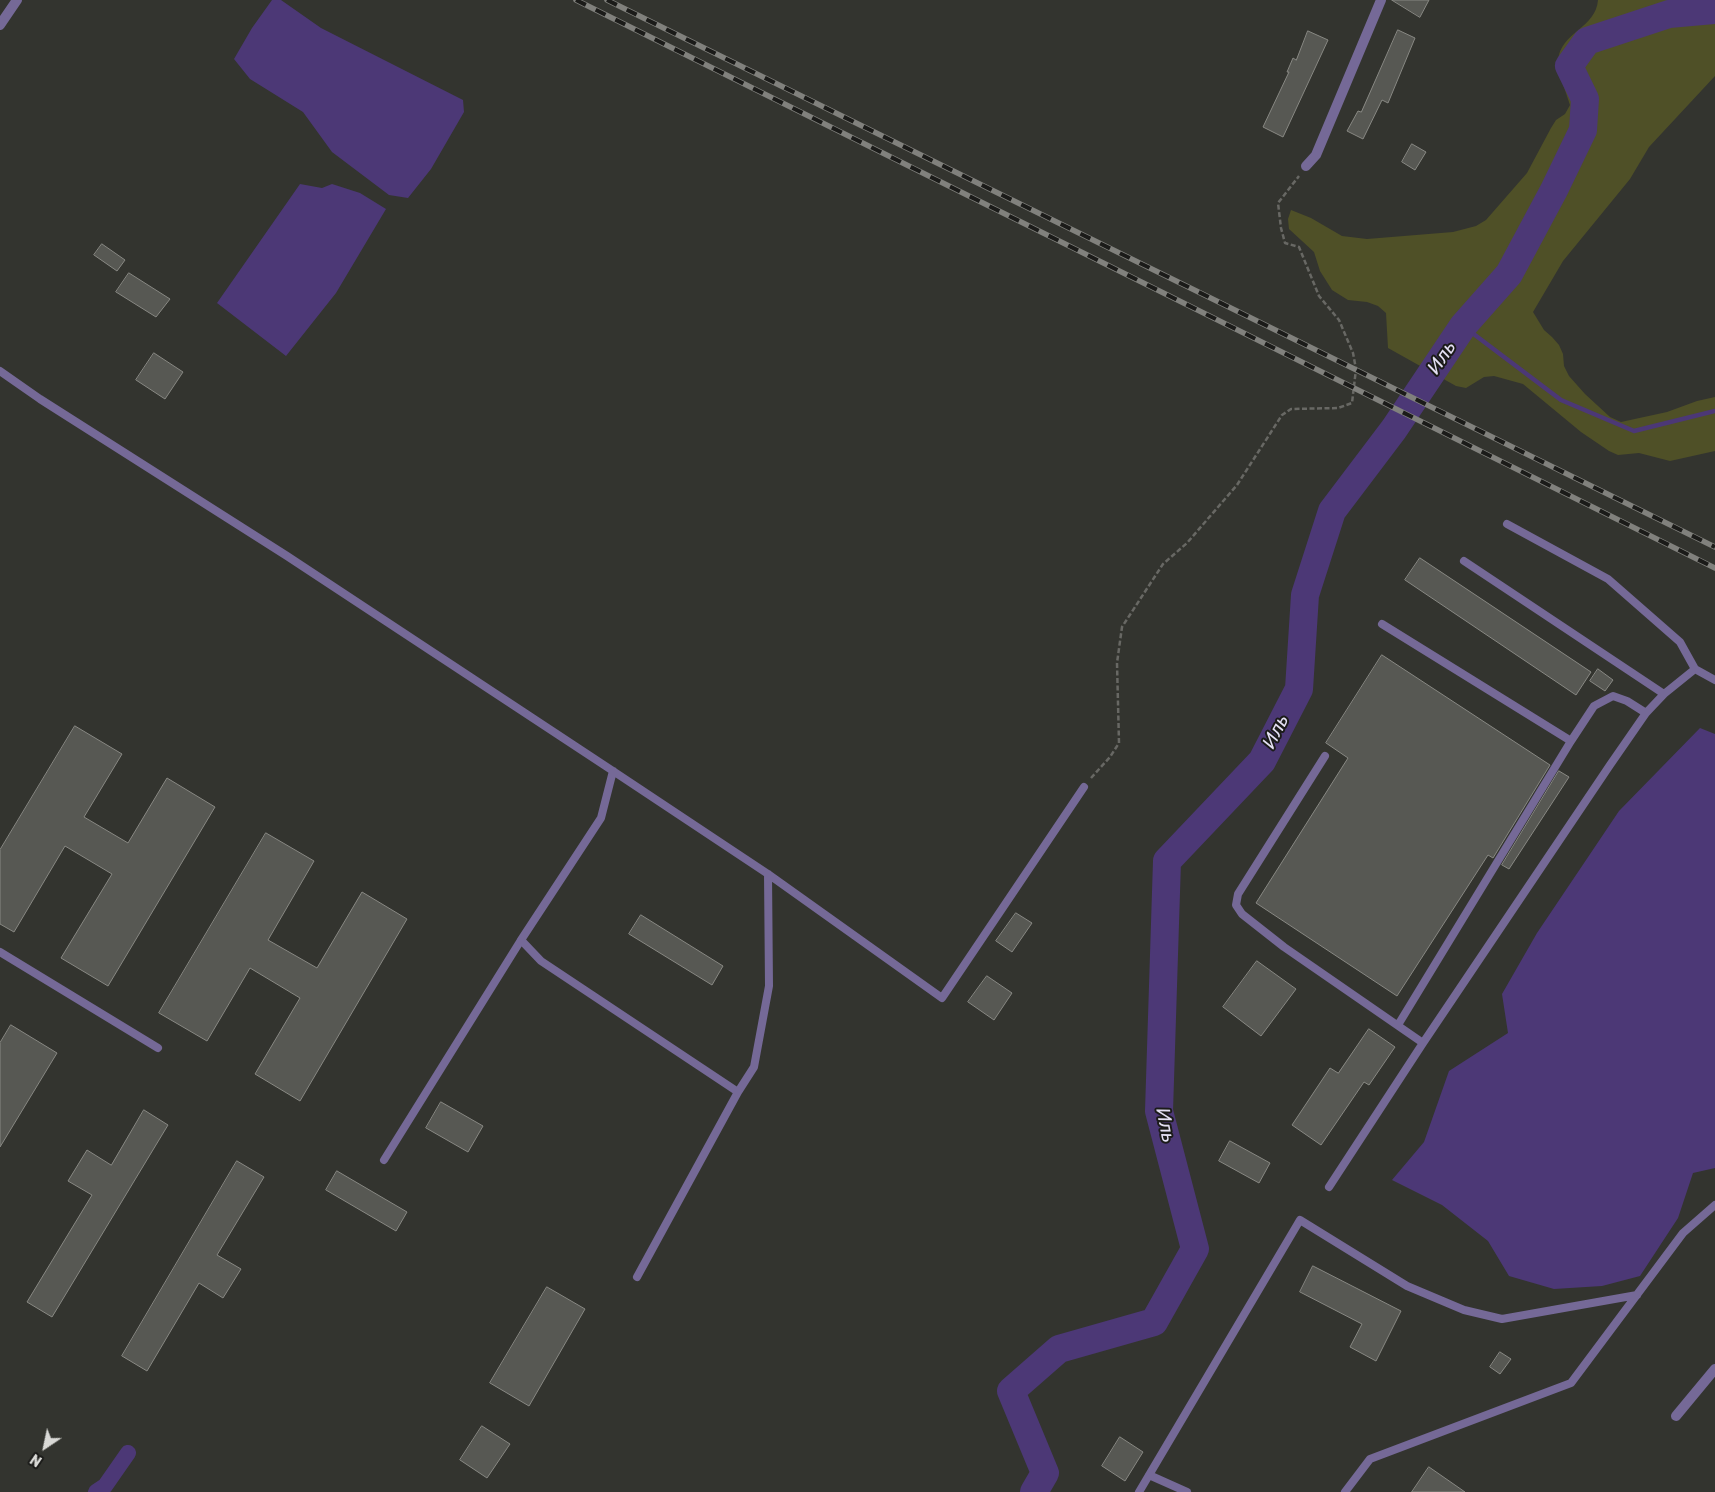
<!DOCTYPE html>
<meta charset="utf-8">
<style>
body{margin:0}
#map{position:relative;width:1715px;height:1492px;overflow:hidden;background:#33342f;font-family:Rubik,sans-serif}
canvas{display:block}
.north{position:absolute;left:20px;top:1422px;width:50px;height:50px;-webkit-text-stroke:4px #1b1b19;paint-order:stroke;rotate:214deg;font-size:14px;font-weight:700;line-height:20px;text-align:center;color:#d9d9d6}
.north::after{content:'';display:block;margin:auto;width:18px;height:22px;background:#d9d9d6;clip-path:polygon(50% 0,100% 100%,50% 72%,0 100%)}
</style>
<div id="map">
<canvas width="1715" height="1492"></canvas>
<div class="north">N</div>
</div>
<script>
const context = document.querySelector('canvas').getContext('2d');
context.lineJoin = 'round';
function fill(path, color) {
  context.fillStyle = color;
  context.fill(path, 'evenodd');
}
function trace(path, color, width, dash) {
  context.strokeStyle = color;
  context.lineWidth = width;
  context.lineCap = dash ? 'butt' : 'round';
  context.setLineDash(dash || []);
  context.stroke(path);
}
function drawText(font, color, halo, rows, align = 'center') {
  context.font = font + ' Rubik,sans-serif';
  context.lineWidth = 4;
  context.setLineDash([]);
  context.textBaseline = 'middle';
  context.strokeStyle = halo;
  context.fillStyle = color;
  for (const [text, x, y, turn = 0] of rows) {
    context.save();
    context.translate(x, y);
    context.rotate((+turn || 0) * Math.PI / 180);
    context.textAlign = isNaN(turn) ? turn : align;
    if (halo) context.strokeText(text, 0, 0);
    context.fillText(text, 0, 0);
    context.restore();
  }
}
const green = new Path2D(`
 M1598 0H1715V76L1649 147 1630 179 1563 261 1533 312 1544 330 1552 337 1559 345 1563 354 1564 366 1569 376 1585 394 1610 417 1621 422 1667 412 1697 401 1715 397V451L1670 461 1639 453 1618 455 1609 451 1581 432 1523 384 1494 376 1484 377 1466 388 1456 386 1388 348 1386 313 1378 306 1367 302 1348 300 1332 290 1320 271 1314 252 1289 229 1288 219 1291 210 1311 218 1342 236 1367 239 1453 232 1476 226 1486 220 1527 173 1551 128 1556 120 1565 114 1570 105C1567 95 1557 69 1558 60 1561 32 1596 28 1598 0Z`);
const water = new Path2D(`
 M272 0H281L321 28 463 100 464 112 431 169 408 198 389 195 332 152 303 112 250 79 234 59 252 28Z
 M300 184 322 188 332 184 360 193 386 209 336 293 286 356 217 303Z
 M1700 728 1715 734V1168L1693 1173 1678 1218 1640 1276 1602 1286 1554 1289 1509 1276 1488 1241 1442 1205 1392 1180 1424 1142 1449 1071 1508 1033 1502 994 1537 933 1619 811Z`);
const stream = new Path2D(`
 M1463 326 1561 400 1634 431 1715 411`);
const canal = new Path2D(`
 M96 1492 105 1486 128 1453`);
const river = new Path2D(`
 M1034 1492 1045 1473 1011 1391 1059 1349 1154 1322 1195 1249 1159 1111 1167 861 1262 761 1299 689 1305 595 1332 511 1394 429 1463 326 1509 274 1554 190 1583 130 1585 99 1569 66 1587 41 1669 14 1715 10`);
const building = new Path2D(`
 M1392 0H1429L1420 17Z
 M1398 30 1415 38 1388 103 1382 100 1363 139 1347 131 1358 111 1361 112Z
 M1308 31 1328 40 1283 137 1263 127 1289 72H1287L1293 58 1296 60Z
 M1412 144 1426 152 1415 170 1402 162Z
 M102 244 125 260 117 271 94 255Z
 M129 273 170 299 156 317 116 292Z
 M154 353 183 372 165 399 136 380Z
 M1420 558 1591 672 1576 695 1405 580Z
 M1382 655 1550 765 1493 858 1488 855 1397 996 1256 903 1348 758 1326 743Z
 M1598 669 1613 680 1605 691 1590 681Z
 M75 726 122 754 84 817 128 843 167 778 215 807 108 986 61 958 112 874 65 846 14 932 0 924V850Z
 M1559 771 1569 777 1509 869 1502 865Z
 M266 833 314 861 268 940 317 968 362 892 407 919 300 1101 255 1074 300 998 250 968 207 1041 159 1013Z
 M1016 913 1032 923 1012 952 996 941Z
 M641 915 723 966 712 985 629 934Z
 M1257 961 1296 989 1261 1036 1223 1007Z
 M987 976 1012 993 994 1020 968 1002Z
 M11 1025 57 1053 0 1147V1043Z
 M1369 1029 1395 1047 1369 1085 1364 1082 1321 1145 1292 1125 1330 1068 1338 1073Z
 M441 1102 483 1126 468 1152 426 1128Z
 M144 1110 168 1125 52 1317 27 1302 92 1195 68 1181 87 1150 111 1165Z
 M1230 1141 1270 1163 1259 1183 1219 1161Z
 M237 1161 264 1177 217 1255 241 1269 223 1298 199 1283 147 1371 122 1356Z
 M337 1171 407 1212 396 1231 326 1190Z
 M1313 1266 1401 1311 1376 1361 1350 1347 1362 1324 1300 1292Z
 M547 1287 585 1309 529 1406 490 1383Z
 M1500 1352 1511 1359 1500 1374 1490 1367Z
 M482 1426 510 1444 487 1478 460 1460Z
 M1120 1437 1143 1452 1125 1481 1102 1466Z
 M1429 1467 1465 1492H1412Z`);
const path = new Path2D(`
 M1091 778 1110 757 1119 743 1117 663 1122 627 1163 564 1187 543 1237 485 1282 415 1291 409 1338 408 1352 403 1356 369 1353 353 1339 320 1319 296 1299 247 1285 243 1281 228 1278 203 1299 176`);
const lane = new Path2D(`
 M0 371 40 399 287 556 613 771 768 874 942 998 1084 787
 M1507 524 1608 579 1680 642 1695 669
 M1464 561 1664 694
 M1382 624 1571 741 1398 1025
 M1571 741 1594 706 1613 696 1627 701 1646 713
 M1325 756 1238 894 1236 905 1242 914 1284 947 1423 1043
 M521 940 541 961 738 1092
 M0 952 158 1048
 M384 1160 521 940 601 818 613 771
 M1329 1187 1423 1043 1610 765 1646 713 1664 694 1695 669 1715 680
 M637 1277 738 1092 754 1067 769 986 768 874
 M1149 1475 1187 1492
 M1139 1492 1300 1220 1407 1286 1464 1310 1502 1319 1637 1295
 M1345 1492 1370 1459 1571 1383 1683 1233 1715 1205`);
const street = new Path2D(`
 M0 25 17 0
 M1306 166 1316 155 1381 0
 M1676 1416 1715 1369`);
const rail = new Path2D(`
 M576 0 1715 568
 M607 0 1715 547`);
const waterNames = [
 ["Иль",1442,358,-56],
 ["Иль",1276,732,-63],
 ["Иль",1165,1125,79]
];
fill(green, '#4f5027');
fill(water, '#4c3876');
trace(stream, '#4c3876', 4.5);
trace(canal, '#4c3876', 16);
trace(river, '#4c3876', 28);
fill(building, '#575853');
trace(building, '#888883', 1);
trace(path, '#686864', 2.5, [5, 2.5]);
trace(lane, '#756997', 8);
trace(street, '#756997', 10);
trace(rail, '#81817d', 5.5);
trace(rail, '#1b1b19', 4, [11]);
drawText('italic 19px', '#e4e0f3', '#1b1b19', waterNames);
</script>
